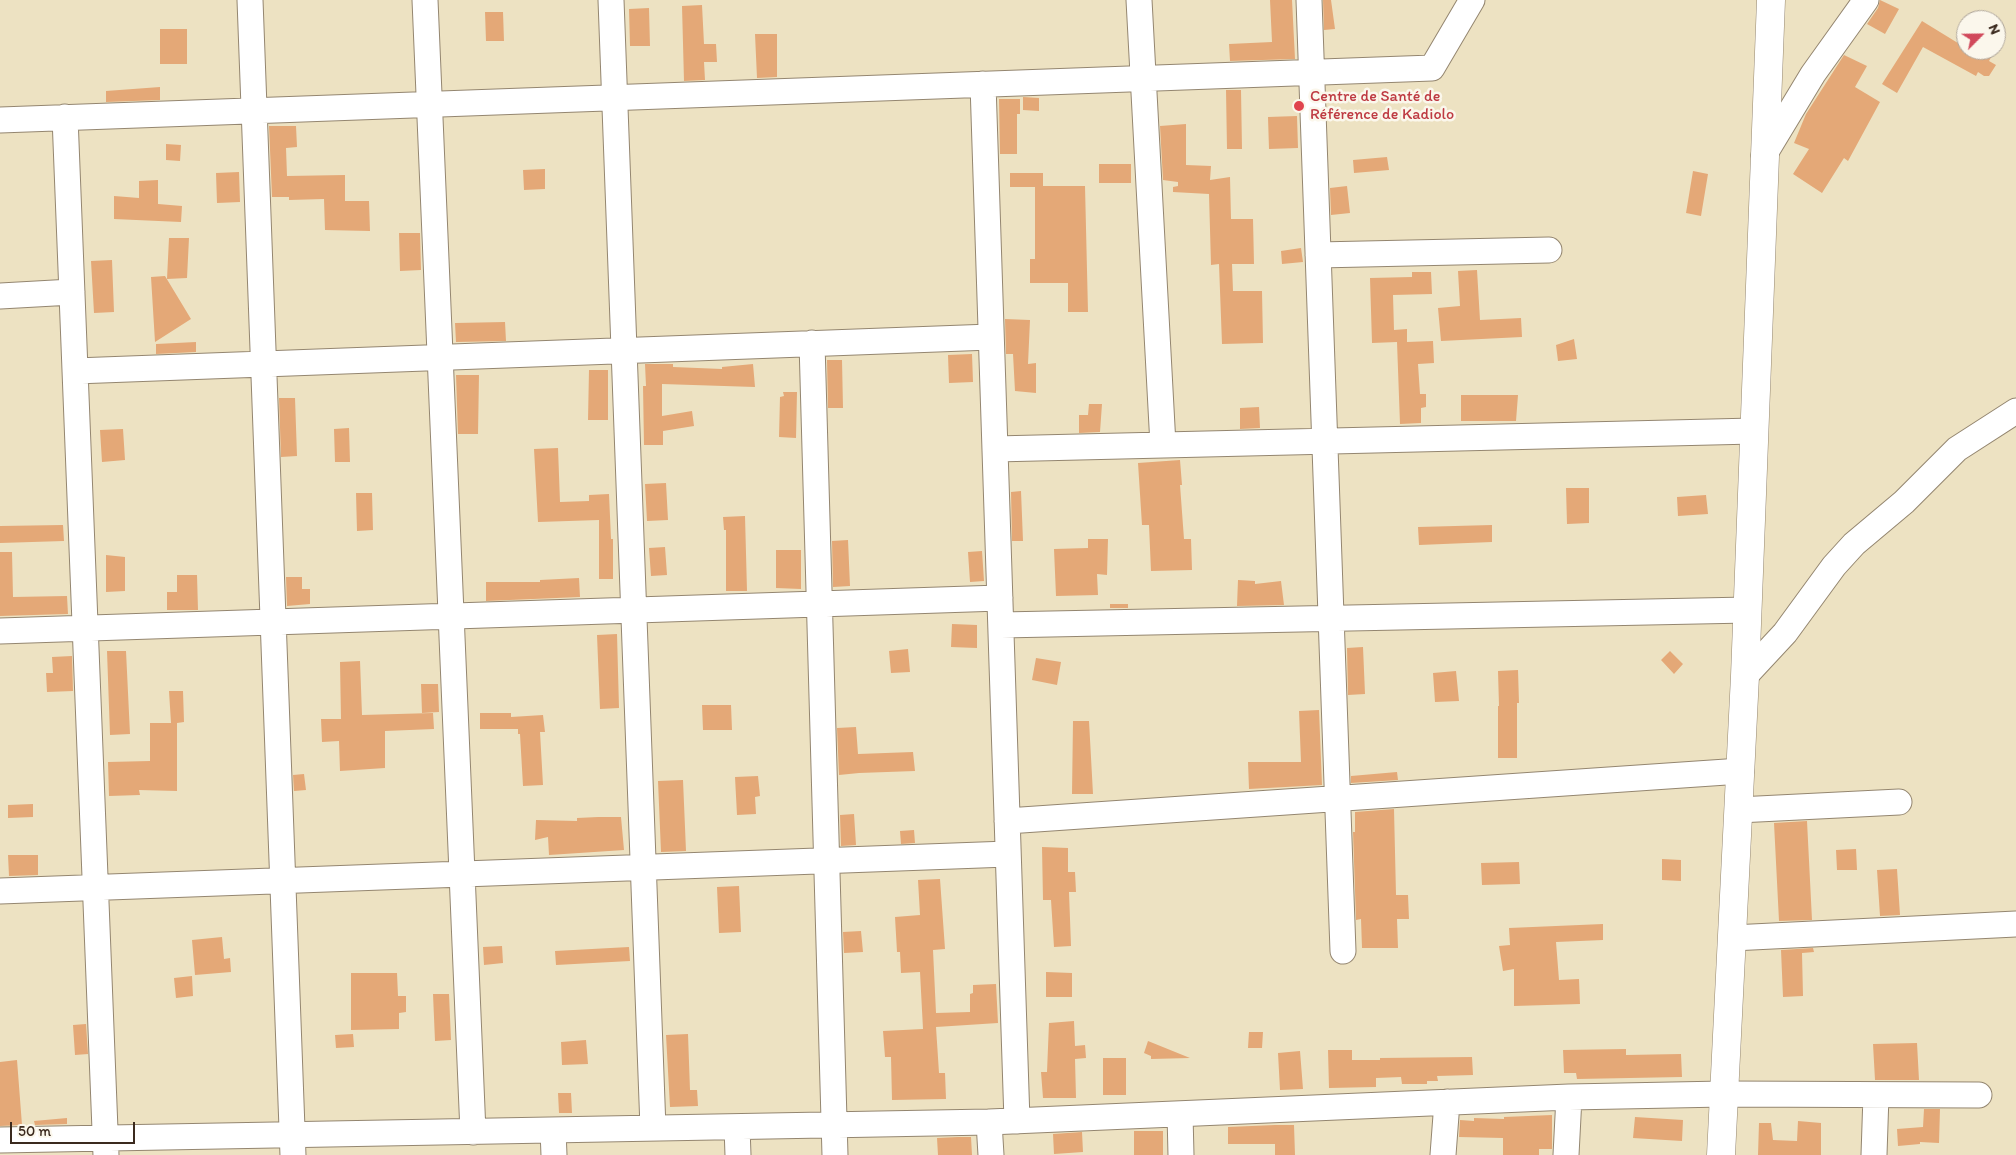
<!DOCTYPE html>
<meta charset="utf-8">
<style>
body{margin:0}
#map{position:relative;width:2016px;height:1155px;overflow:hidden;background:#ede2c2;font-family:Itim,sans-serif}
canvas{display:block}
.north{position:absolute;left:1956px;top:10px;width:50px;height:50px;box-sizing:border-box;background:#fbf7ec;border:1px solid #aea59a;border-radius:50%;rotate:67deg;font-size:14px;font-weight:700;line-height:20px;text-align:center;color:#3b2a1e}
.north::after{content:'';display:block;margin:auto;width:18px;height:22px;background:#d1495b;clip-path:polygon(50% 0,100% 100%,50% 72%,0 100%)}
.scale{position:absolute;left:10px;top:1122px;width:125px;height:22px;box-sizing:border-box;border:2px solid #3b2a1e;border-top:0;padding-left:6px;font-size:15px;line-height:18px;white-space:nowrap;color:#3b2a1e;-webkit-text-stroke:4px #fbf7ec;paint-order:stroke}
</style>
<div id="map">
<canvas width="2016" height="1155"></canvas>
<div class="north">N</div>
<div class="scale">50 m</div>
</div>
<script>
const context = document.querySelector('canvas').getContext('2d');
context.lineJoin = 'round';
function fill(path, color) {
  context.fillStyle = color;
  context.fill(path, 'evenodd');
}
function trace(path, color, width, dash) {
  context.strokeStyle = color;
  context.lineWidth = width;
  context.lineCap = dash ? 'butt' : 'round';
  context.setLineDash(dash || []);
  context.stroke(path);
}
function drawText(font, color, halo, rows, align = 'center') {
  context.font = font + ' Itim,sans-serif';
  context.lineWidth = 5;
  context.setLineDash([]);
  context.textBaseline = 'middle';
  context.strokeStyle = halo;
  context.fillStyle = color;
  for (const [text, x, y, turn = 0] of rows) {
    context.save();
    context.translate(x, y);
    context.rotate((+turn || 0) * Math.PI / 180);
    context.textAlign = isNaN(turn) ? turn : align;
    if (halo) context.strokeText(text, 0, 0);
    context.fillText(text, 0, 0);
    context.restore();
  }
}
const building = new Path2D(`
 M1270 0H1292L1295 59 1230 61 1229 44 1272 42Z
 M1323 0H1331L1335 29 1324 30Z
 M1880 0 1899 9 1885 34 1867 24 1878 8Z
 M702 5 704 44H716L717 62H704L705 80 684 81 682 6Z
 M649 8 650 46H630L629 9Z
 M485 12H503L504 41H486Z
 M1922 21 1966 48V50H1995L1989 61 1996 65 1989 76H1984L1978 72 1976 76 1923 47 1897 93 1882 84Z
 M160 29H187V64H160Z
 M755 34H777V77L757 78Z
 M1844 55 1867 66 1855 87 1880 102 1848 161 1844 158 1822 193 1793 174 1809 149 1794 143 1806 114Z
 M160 87V100L106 102V91Z
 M1226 90H1241L1242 149H1227Z
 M1023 97 1039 98V111L1023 110Z
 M999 99H1020V114H1017V154H1000Z
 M1297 116 1298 148 1269 149 1268 117Z
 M1186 124V165L1211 166 1210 180 1230 177 1231 219H1253L1254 264H1232L1233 291H1262L1263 343 1222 344 1219 264 1211 265 1209 194 1173 192V187L1178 186V182L1163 180 1160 126Z
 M269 126H296L297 147 286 148 287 176 345 175V201H369L370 231 325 230 324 199 289 200V197H272Z
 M166 144 181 145 180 161 166 160Z
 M1387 157 1389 170 1354 173 1353 160Z
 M1099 164H1131V183H1099Z
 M545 169V189L524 190 523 170Z
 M1693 171 1708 174 1701 216 1686 213Z
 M239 172 240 202 217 203 216 173Z
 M1010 173H1043V186H1085L1088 312H1068V283H1030V259H1035V187H1010Z
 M158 180V204L182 206 181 222 114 219V196L139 198V181Z
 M1347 186 1350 213 1331 215 1330 188Z
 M399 233H420L421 270 400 271Z
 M169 238H189L187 278 167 279Z
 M1301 248 1303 262 1282 264 1281 251Z
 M112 260 114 312 94 313 91 261Z
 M1477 270 1480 320 1521 318 1522 337 1441 341 1438 308 1460 306 1458 271Z
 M1412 272H1431L1432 294 1393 295 1394 330 1407 329V342L1433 341 1434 363 1418 364 1420 394H1426V407L1421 408V423L1400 424 1397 342 1372 343 1370 278 1412 277Z
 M165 276 191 319 155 342 151 277Z
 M1005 319 1030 320 1028 364 1036 363V393L1015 391 1013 354H1006Z
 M505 322 506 341 456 342 455 323Z
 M1574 339 1577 359 1558 361 1556 345Z
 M196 342V352L156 354V344Z
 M972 354 973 382 949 383 948 355Z
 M827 360H842L843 408H828Z
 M645 364H673V367L722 369V367L753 364 755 387 662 384V416L692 411 694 426 663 431V445H644L643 386H646Z
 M589 370H608V420H588Z
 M456 375H479L478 434H458Z
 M783 392H797L796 438 779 437 780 397 784 396Z
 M1461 395H1518L1516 421H1461Z
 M279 398H295L297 456 281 457Z
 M1089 404H1102L1100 432 1079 433V415H1088Z
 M1259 407 1260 428 1240 429V408Z
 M349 428 350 462H335L334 429Z
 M123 429 125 460 102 462 100 430Z
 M558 448 560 502 589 501V495L609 494 611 539H613V579H599V520L538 522 534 449Z
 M1180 460 1182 485H1180L1184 539H1191L1192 570 1151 571 1149 525H1142L1138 463Z
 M666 483 668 520 647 521 645 484Z
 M1566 488H1589V523L1567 524Z
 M1021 491 1023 541H1012L1011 492Z
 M356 493H372L373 530 357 531Z
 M1706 495 1708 514 1678 516 1677 497Z
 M745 516 747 591H726V530H724L723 517Z
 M63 525 64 541 0 543V526Z
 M1492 525V542L1419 545 1418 527Z
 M1088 539H1108L1107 575 1097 574 1098 595 1056 596 1054 549 1088 548Z
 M848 540 850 586 833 587 832 541Z
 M665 547 667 575 651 576 649 548Z
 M776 550H801V589L776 588Z
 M982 551 984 581 970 582 968 552Z
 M0 552H12L13 597 67 596 68 614 0 616Z
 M106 555 125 557V591L106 592Z
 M177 575H197L198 610H167V592H177Z
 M286 577H302V589H310V604L287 606Z
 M579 578 580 597 486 601V582H540V580Z
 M1238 580 1255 581V584L1281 581 1284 605 1237 606Z
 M1110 604H1128V608H1110Z
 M952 624 977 625V648L951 647Z
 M617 634 619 708 600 709 597 635Z
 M1363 647 1365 694 1348 695 1347 648Z
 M908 649 910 672 891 673 889 651Z
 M107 651H126L130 734 110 735Z
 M1670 651 1683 664 1674 674 1661 660Z
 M72 656 73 691 47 692 46 673H53L52 657Z
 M1036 658 1061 662 1057 685 1032 680Z
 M360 661 362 715 433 713 434 729 385 731V768L340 771 339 741 322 742 321 719H341L340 662Z
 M1518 670 1519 703H1517V758H1498V706H1499L1498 671Z
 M1456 671 1459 701 1435 702 1433 673Z
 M421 684H438L439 712 422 713Z
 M169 691H183L184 722 177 723V791L139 790 140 795 109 796 108 762 150 761V723H171Z
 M702 705H731L732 730H703Z
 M1319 710 1322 785 1249 789 1248 762H1301L1299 711Z
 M480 713H511V717L543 715 545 732H540L543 785 523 786 520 734H518V729H480Z
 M1073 721H1089L1093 794H1072Z
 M856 727 858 754 913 752 915 771 859 773 839 775 837 728Z
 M1397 772 1398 780 1351 783V776Z
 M304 774 306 790 294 791 293 775Z
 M758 776 760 796 755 797 756 814 737 815 735 777Z
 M683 780 686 851 661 852 658 781Z
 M33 804V817L8 818V805Z
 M1394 809 1396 895H1408L1409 919H1397L1398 948H1362L1361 919 1356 920 1353 832H1355V812Z
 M854 814 856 845 841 846 840 815Z
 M598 817H621L624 850 549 855 548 837 535 840 536 820 577 821V818Z
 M1807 821 1812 920 1779 921 1774 823Z
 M914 830 915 843 901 844 900 831Z
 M1042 847 1068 848V872H1075L1076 892H1069L1071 946 1054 947 1051 900H1043Z
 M1856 849 1857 870H1837L1836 850Z
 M8 855H38V875L9 876Z
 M1662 859 1681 860V881L1662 880Z
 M1519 862 1520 884 1482 885 1481 863Z
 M1897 869 1900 915 1880 916 1877 870Z
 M940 879 945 949 933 950 936 1013 970 1012V994L973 993V985L996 984 998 1023 936 1027 939 1073H945L946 1099 892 1100 891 1057H885L883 1031 923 1029 920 972 901 973 900 952H897L895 917 920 915 918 880Z
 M739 886 741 932 719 933 717 887Z
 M1603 924V940L1556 942 1559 980 1579 979 1580 1004 1514 1006V969L1503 971 1499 946 1510 945 1509 928Z
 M861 931 863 952 844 953 843 932Z
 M222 937 224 959 230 958 231 972 195 975 192 940Z
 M502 946 503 963 484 965 483 947Z
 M629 947 630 961 556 965 555 951Z
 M1813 948 1814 952 1802 953 1803 996 1783 997 1781 950Z
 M1046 972 1072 973V997H1046Z
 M351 973H397L398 996H406V1012L399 1013V1029L351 1030Z
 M192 976 193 996 176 998 174 978Z
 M433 994H449L451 1040 435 1041Z
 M1074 1021 1075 1046 1085 1045 1086 1058 1075 1059 1076 1098H1043L1041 1072H1047L1049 1023Z
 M86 1024 88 1054 75 1055 73 1025Z
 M1249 1032H1263L1262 1048H1248Z
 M353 1034 354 1047 336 1048 335 1035Z
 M688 1034 690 1090H697L698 1106 670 1107 666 1035Z
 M586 1040 588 1064 562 1065 561 1042Z
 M1148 1041 1190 1058 1151 1059V1056L1144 1053Z
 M1917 1043 1919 1080H1875L1873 1044Z
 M1626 1049V1055L1681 1054 1682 1077 1577 1079 1576 1073H1564L1563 1050Z
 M1328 1050H1352V1060H1380V1058L1472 1057 1473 1075 1437 1076 1438 1081H1427V1084H1402L1401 1077 1376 1078V1087L1329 1088Z
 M1300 1051 1303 1089 1280 1090 1278 1053Z
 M1103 1058H1126V1095H1103Z
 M17 1060 22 1125 0 1126V1062Z
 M558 1093H571L572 1113H559Z
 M1924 1109H1940L1939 1143 1920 1142V1144L1898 1146 1897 1129 1923 1127Z
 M1552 1115V1149H1539V1155H1503V1138L1459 1137 1460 1120 1474 1121V1118L1504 1119V1117Z
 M1635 1117 1683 1120 1682 1141 1633 1138Z
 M67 1118V1124L35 1125 34 1121Z
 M1798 1121 1821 1123V1155H1758L1759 1123H1771L1773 1140 1797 1141Z
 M1275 1125H1294L1295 1155H1275V1144H1228V1127Z
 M1134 1131H1163V1155H1134Z
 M1082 1132 1083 1152 1054 1154 1053 1134Z
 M958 1137H971L972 1155H938L937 1138Z`);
const minor = new Path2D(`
 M250 0 293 1155
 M425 0 473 1132
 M611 0 653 1128
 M1139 0 1163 445
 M1309 0 1343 951
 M983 84 1017 1121
 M65 117 106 1155
 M0 120 1432 68 1472 0
 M1764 155 1813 74 1866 0
 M1318 255 1549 250
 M0 296 72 292
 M812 343 835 1155
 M75 371 991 337
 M995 449 1754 431
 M1001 625 1748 610
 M0 631 1000 598
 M1745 676 1785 633 1834 566 1854 544 1904 502 1957 449 2016 411
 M1738 810 1899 802
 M1007 821 1741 771
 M0 891 1008 854
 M1732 938 2016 924
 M1180 1114 1181 1155
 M989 1122 991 1155
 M737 1127 738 1155
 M553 1130 554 1155
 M0 1140 989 1122 1569 1097 1724 1094 1979 1095
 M1443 1155 1447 1102
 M1566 1155 1569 1097
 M1874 1155 1876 1095`);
const major = new Path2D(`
 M1721 1155 1745 676 1771 0`);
const markers = [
 [1299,106,6,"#e0444e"]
];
const healthNames = [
 ["Centre de Santé de",1310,97],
 ["Référence de Kadiolo",1310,115]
];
fill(building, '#e4a877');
trace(minor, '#948670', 27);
trace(major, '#948670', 29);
trace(minor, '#fff', 25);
trace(major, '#fff', 28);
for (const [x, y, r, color] of markers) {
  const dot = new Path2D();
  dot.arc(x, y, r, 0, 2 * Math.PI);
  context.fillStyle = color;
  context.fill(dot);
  trace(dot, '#fbf7ec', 2);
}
drawText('16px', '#be3a42', '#fbf7ec', healthNames, 'left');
</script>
